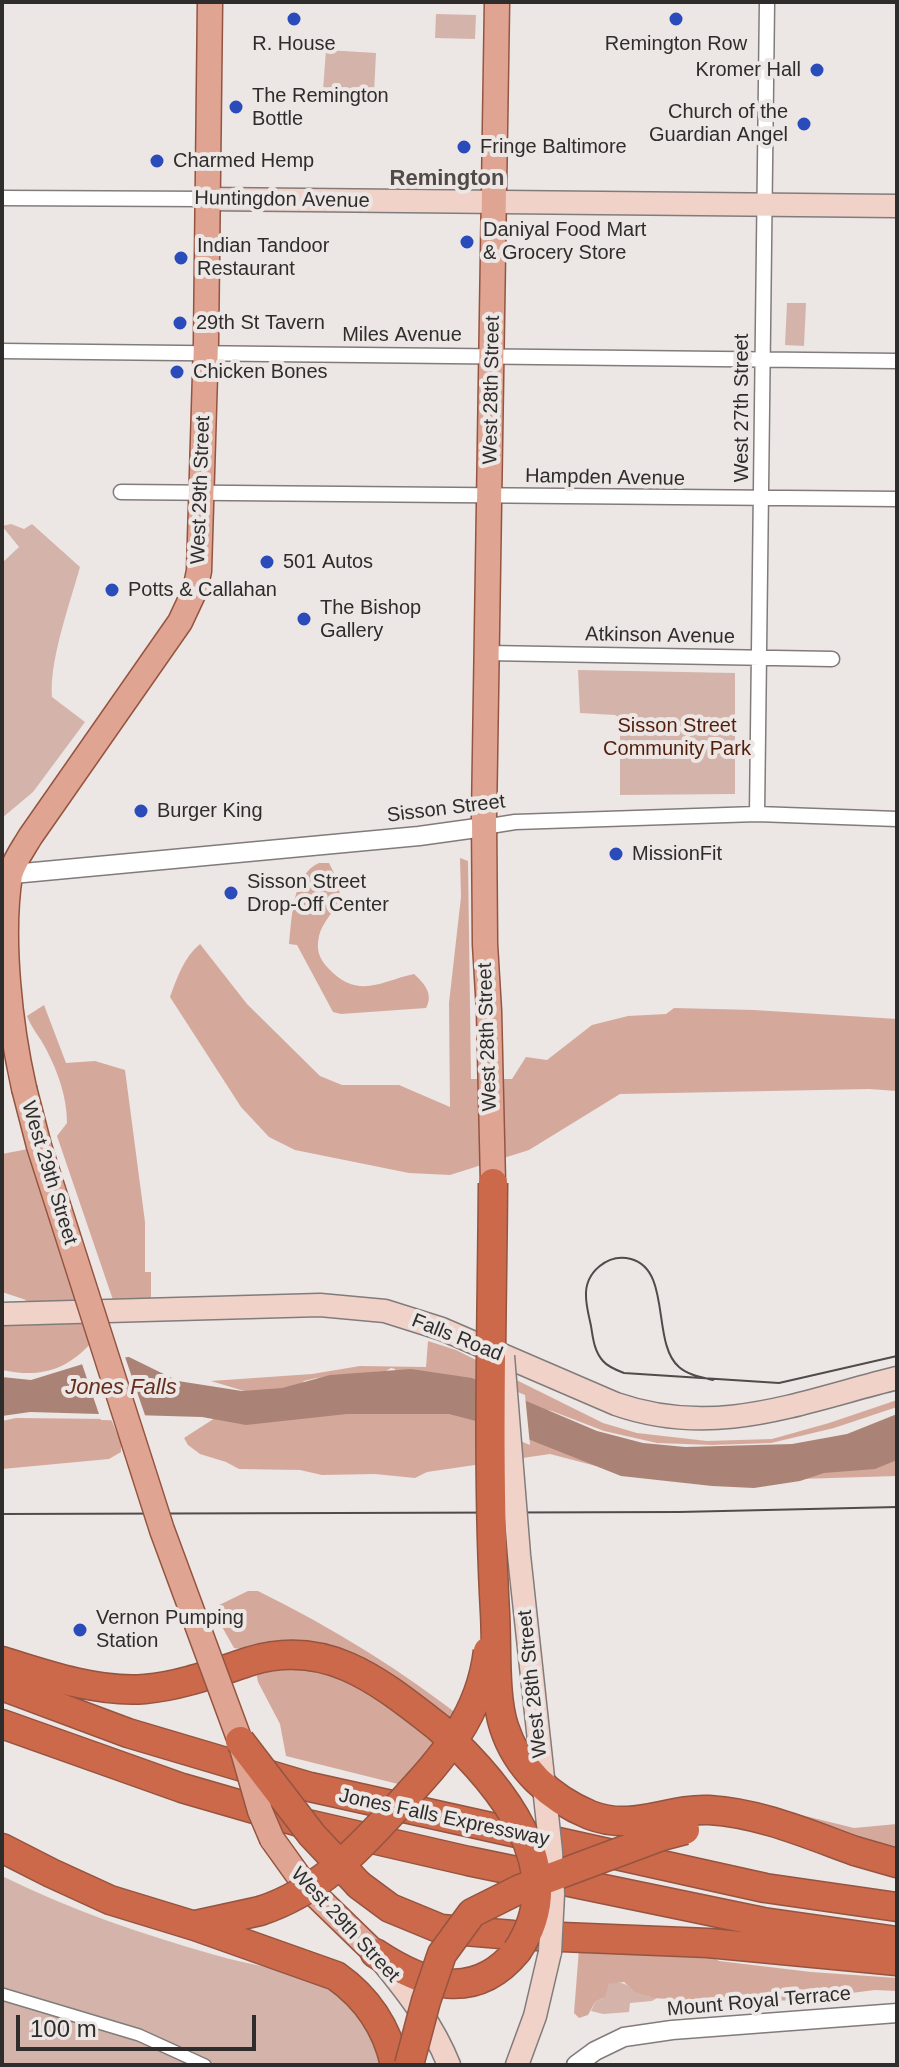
<!DOCTYPE html>
<style>
body{margin:0}
#map{position:relative;width:899px;height:2067px;overflow:hidden;background:#ece6e4;font-family:Helvetica,sans-serif}
canvas{display:block}
.frame{position:absolute;inset:0;border:4px solid #2f2d2c;pointer-events:none}
.scale{position:absolute;left:16px;top:2015px;width:240px;height:36px;box-sizing:border-box;border:4px solid #2f2d2c;border-top:0;padding-left:10px;font-size:24px;line-height:28px;white-space:nowrap;color:#2f2d2c;-webkit-text-stroke:6px #ece6e4;paint-order:stroke}
</style>
<div id="map">
<canvas width="899" height="2067"></canvas>
<div class="frame"></div>
<div class="scale">100 m</div>
</div>
<script>
const context = document.querySelector('canvas').getContext('2d');
context.lineJoin = 'round';
function fill(path, color) {
  context.fillStyle = color;
  context.fill(path, 'evenodd');
}
function trace(path, color, width, dash) {
  context.strokeStyle = color;
  context.lineWidth = width;
  context.lineCap = dash ? 'butt' : 'round';
  context.setLineDash(dash || []);
  context.stroke(path);
}
function drawText(font, color, halo, rows, align = 'center') {
  context.font = font + ' Helvetica,sans-serif';
  context.lineWidth = 8;
  context.setLineDash([]);
  context.textBaseline = 'middle';
  context.strokeStyle = halo;
  context.fillStyle = color;
  for (const [text, x, y, turn = 0] of rows) {
    context.save();
    context.translate(x, y);
    context.rotate((+turn || 0) * Math.PI / 180);
    context.textAlign = isNaN(turn) ? turn : align;
    if (halo) context.strokeText(text, 0, 0);
    context.fillText(text, 0, 0);
    context.restore();
  }
}
const green = new Path2D(`
 M436 14 476 15 475 39 435 38Z
 M326 50 376 53 374 93 323 90Z
 M787 303H806L804 346 785 345Z
 M11 524 24 529 32 524 80 567C70 603 49 661 52 697L85 722 33 792 2 818V563L19 547 2 526Z
 M578 670 735 673V794L620 795V718L615 715 580 713Z
 M2 1876C71 1910 141 1934 215 1955 249 1965 305 1972 333 1990 361 2009 373 2034 383 2065H2Z
 M616 1982C631 1983 640 1997 657 1998L652 2001 630 2003 629 2012 603 2014 591 2011 595 2002 603 1998 609 1984Z`);
const forest = new Path2D(`
 M460 858 468 861 471 1079H512L526 1057 547 1060 592 1025 628 1016 666 1014 674 1008 754 1010 897 1019V1091L869 1089 620 1094 529 1150 450 1175 409 1173 295 1150 269 1137 241 1107 170 997C177 978 184 957 200 944L247 1004 320 1076 342 1085H399L450 1107 449 1003 461 897Z
 M319 863H329C334 873 342 887 339 898 335 912 322 922 319 936 316 950 319 959 329 969 359 1000 381 981 414 974 424 983 434 994 426 1008L341 1014 333 1012 297 945 289 944C292 918 292 875 319 863Z
 M44 1005 66 1063 95 1061 125 1070 145 1222V1272H151V1299L113 1300 57 1136 67 1123C67 1097 58 1072 46 1049 40 1037 32 1029 27 1016Z
 M28 1149 83 1301 24 1303 26 1300 2 1292V1154Z
 M90 1320 92 1342C66 1371 39 1378 2 1370V1322Z
 M428 1341 456 1350 603 1423 637 1433 707 1441 772 1439 829 1423 897 1400V1407L834 1428 771 1443 712 1445 657 1443 604 1431 552 1411 398 1380 395 1369 391 1368 386 1371 316 1378 304 1381 299 1386 254 1394 211 1381 312 1374 360 1366 426 1367Z
 M371 1385 591 1456 897 1452V1476L799 1479 596 1466 550 1454 427 1472 415 1478 375 1474 322 1475 300 1470 239 1469 226 1462 200 1454 188 1445 184 1438 215 1418Z
 M16 1418 111 1419 121 1443V1452L109 1459 2 1469V1421Z
 M248 1591H258C333 1628 405 1672 471 1725L465 1735 375 1672 234 1648 221 1625 215 1607Z
 M316 1665 370 1692 412 1726 437 1742 398 1784 286 1756 280 1724 258 1682 255 1666Z
 M773 1808 854 1828 897 1824V1848L824 1828 771 1809Z
 M579 1949 713 1951 714 1958 719 1961 811 1972 897 1978V1991L875 1990 796 2000 731 2003 653 1998 635 1992 624 1982 609 1984 605 1997 595 2002 588 2015 579 2018 574 2013Z`);
const water = new Path2D(`
 M129 1357 178 1381 242 1391 282 1388 330 1375 411 1369 472 1378 597 1431 643 1443 685 1447 792 1444 847 1434 897 1414V1460L875 1469 824 1473 800 1481 754 1488 712 1486 621 1476 495 1426 449 1414H347L246 1425 202 1417 30 1412 2 1416V1377L31 1380 96 1360Z`);
const pier = new Path2D(`
 M124 1354 147 1421 101 1420 81 1361 96 1356Z
 M479 1376 525 1395 530 1445 494 1430Z`);
const pedestrian = new Path2D(`
 M2 1994 139 2035 205 2065`);
const minor = new Path2D(`
 M2 198 207 199
 M2 351 897 361
 M121 492 897 499
 M487 653 832 659
 M757 814 767 2
 M484 827 515 822 757 814 897 819`);
const tertiary = new Path2D(`
 M2 875 419 836 484 827
 M576 2065 595 2051 624 2037 672 2030 897 2013`);
const secondary = new Path2D(`
 M207 199 897 206
 M2 1314 320 1305 385 1311 442 1329 616 1404C716 1439 800 1402 897 1378
 M381 1960C408 1993 433 2025 449 2065
 M517 2065 535 2016 550 1952`);
const primary = new Path2D(`
 M24 1088C10 1026 0 938 10 875 14 861 23 849 30 837L180 622 195 590 199 571 206 342 210 2
 M493 1183 489 1011 485 944 484 817 497 2
 M272 1839 305 1885 375 1953`);
const motorway = new Path2D(`
 M2 1661C46 1675 99 1693 145 1689 181 1686 217 1672 251 1661 328 1638 380 1682 438 1727
 M2 1686 128 1733 310 1787 765 1888 897 1907
 M2 1724 182 1788 303 1823 468 1861 763 1922 897 1941
 M2 1848 51 1873 110 1900 195 1926 336 1976C367 1998 387 2027 395 2065
 M855 1851 897 1863
 M359 1885 390 1908 441 1929 513 1935 708 1943 897 1961
 M196 1925 260 1911
 M375 1953C423 1985 474 2003 517 1951`);
const tram = new Path2D(`
 M713 1380C701 1377 688 1375 679 1367 651 1343 672 1270 631 1259 608 1253 585 1272 586 1296 586 1306 589 1316 591 1326 593 1338 594 1351 603 1361 608 1367 616 1370 624 1373L779 1383 897 1356
 M2 1514 679 1512 897 1507`);
const secondaryBridge = new Path2D(`
 M503 1356 519 1555 551 1852 553 1894 550 1952`);
const primaryBridge = new Path2D(`
 M24 1088 39 1146 162 1530 240 1741 260 1811 272 1839`);
const motorwayBridge = new Path2D(`
 M493 1183C492 1326 487 1470 495 1613 497 1646 494 1697 504 1727 517 1768 551 1799 590 1815 634 1832 667 1808 709 1810 760 1813 808 1834 855 1851
 M438 1727C497 1781 574 1868 517 1951
 M240 1741 312 1835 359 1885
 M260 1911C318 1892 356 1852 396 1808 440 1760 480 1719 488 1651
 M409 2065 426 2001 442 1954 472 1913 520 1889 662 1836 685 1830`);
const markers = [
 [294,19,8,"#2a4cbb"],
 [676,19,8,"#2a4cbb"],
 [817,70,8,"#2a4cbb"],
 [236,107,8,"#2a4cbb"],
 [804,124,8,"#2a4cbb"],
 [464,147,8,"#2a4cbb"],
 [157,161,8,"#2a4cbb"],
 [467,242,8,"#2a4cbb"],
 [181,258,8,"#2a4cbb"],
 [180,323,8,"#2a4cbb"],
 [177,372,8,"#2a4cbb"],
 [267,562,8,"#2a4cbb"],
 [112,590,8,"#2a4cbb"],
 [304,619,8,"#2a4cbb"],
 [141,811,8,"#2a4cbb"],
 [616,854,8,"#2a4cbb"],
 [231,893,8,"#2a4cbb"],
 [80,1630,8,"#2a4cbb"]
];
const poiNames = [
 ["R. House",294,44,"center"],
 ["Remington Row",676,44,"center"],
 ["Kromer Hall",801,70,"right"],
 ["The Remington",252,96],
 ["Bottle",252,119],
 ["Church of the",788,112,"right"],
 ["Guardian Angel",788,135,"right"],
 ["Fringe Baltimore",480,147],
 ["Charmed Hemp",173,161],
 ["Daniyal Food Mart",483,230],
 ["& Grocery Store",483,253],
 ["Indian Tandoor",197,246],
 ["Restaurant",197,269],
 ["29th St Tavern",196,323],
 ["Chicken Bones",193,372],
 ["501 Autos",283,562],
 ["Potts & Callahan",128,590],
 ["The Bishop",320,608],
 ["Gallery",320,631],
 ["Burger King",157,811],
 ["MissionFit",632,854],
 ["Sisson Street",247,882],
 ["Drop-Off Center",247,905],
 ["Vernon Pumping",96,1618],
 ["Station",96,1641]
];
const streetNames = [
 ["Huntingdon Avenue",282,200,1],
 ["Miles Avenue",402,335],
 ["West 28th Street",492,390,-89],
 ["West 27th Street",742,408,-90],
 ["Hampden Avenue",605,478,1],
 ["West 29th Street",201,490,-88],
 ["Atkinson Avenue",660,636,1],
 ["Sisson Street",446,809,-7],
 ["West 28th Street",488,1037,-92],
 ["West 29th Street",49,1173,73],
 ["Falls Road",457,1338,22],
 ["West 28th Street",533,1684,-96],
 ["Jones Falls Expressway",444,1818,12],
 ["West 29th Street",345,1925,47],
 ["Mount Royal Terrace",759,2002,-5]
];
const parkNames = [
 ["Sisson Street",677,726],
 ["Community Park",677,749]
];
const neighbourhoodNames = [
 ["Remington",447,179]
];
const waterNames = [
 ["Jones Falls",121,1388]
];
fill(green, '#d4b4aa');
fill(forest, '#d4a99c');
fill(water, '#ab8376');
fill(pier, '#ece6e4');
trace(pedestrian, '#817c7b', 14);
trace(minor, '#817c7b', 17);
trace(tertiary, '#817c7b', 21);
trace(secondary, '#817c7b', 25);
trace(primary, '#955440', 27);
trace(motorway, '#955440', 31);
trace(pedestrian, '#fff', 11);
trace(minor, '#fff', 14);
trace(tertiary, '#fff', 18);
trace(secondary, '#f0d2c9', 22);
trace(primary, '#e0a592', 24);
trace(motorway, '#cc694a', 28);
trace(tram, '#4f4c4b', 2);
trace(secondaryBridge, '#817c7b', 25, []);
trace(primaryBridge, '#955440', 27, []);
trace(motorwayBridge, '#955440', 31, []);
trace(secondaryBridge, '#f0d2c9', 22);
trace(primaryBridge, '#e0a592', 24);
trace(motorwayBridge, '#cc694a', 28);
for (const [x, y, r, color] of markers) {
  const dot = new Path2D();
  dot.arc(x, y, r, 0, 2 * Math.PI);
  context.fillStyle = color;
  context.fill(dot);
  trace(dot, '#ece6e4', 3);
}
drawText('20px', '#2f2d2c', '#ece6e4', poiNames, 'left');
drawText('20px', '#2f2d2c', '#ece6e4', streetNames);
drawText('20px', '#521e0c', '#ece6e4', parkNames);
drawText('bold 22px', '#504b49', '#ece6e4', neighbourhoodNames);
drawText('italic 22px', '#652e1d', '#ece6e4', waterNames);
</script>
